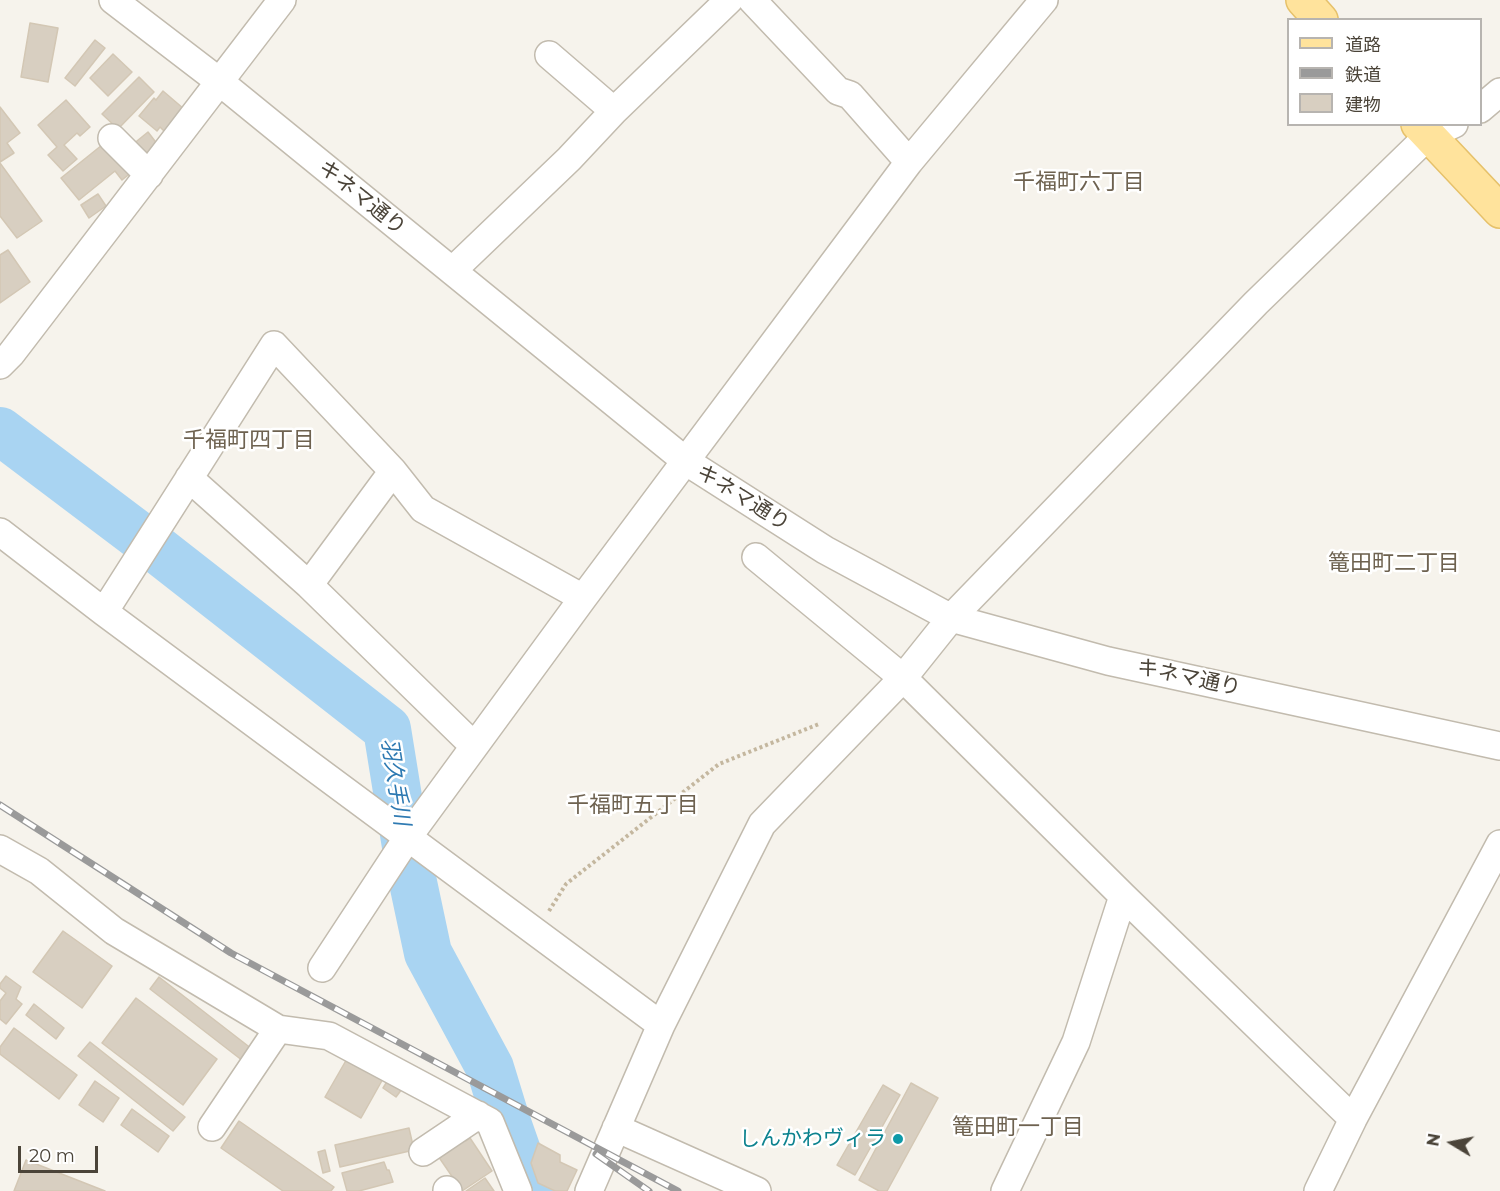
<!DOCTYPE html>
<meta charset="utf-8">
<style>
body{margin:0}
#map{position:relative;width:1500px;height:1191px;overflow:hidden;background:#f6f3ec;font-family:Montserrat,"Noto Sans JP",sans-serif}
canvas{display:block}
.legend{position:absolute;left:1287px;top:18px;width:195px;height:108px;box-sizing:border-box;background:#fff;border:2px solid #b7b4b0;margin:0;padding:8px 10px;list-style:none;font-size:18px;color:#4b4439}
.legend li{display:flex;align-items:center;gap:12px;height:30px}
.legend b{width:30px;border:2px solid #b7b4b0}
.north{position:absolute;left:1422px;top:1113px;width:60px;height:60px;-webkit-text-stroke:4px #fff;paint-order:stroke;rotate:280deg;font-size:16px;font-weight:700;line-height:24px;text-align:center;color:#4b4439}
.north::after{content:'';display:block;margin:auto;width:21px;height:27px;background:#4b4439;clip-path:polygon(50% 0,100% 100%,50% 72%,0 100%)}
.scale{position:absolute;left:18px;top:1146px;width:80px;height:27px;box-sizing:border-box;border:3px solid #4b4439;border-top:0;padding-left:8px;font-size:18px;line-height:21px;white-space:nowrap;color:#4b4439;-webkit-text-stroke:4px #fff;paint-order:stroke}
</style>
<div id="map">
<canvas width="1500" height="1191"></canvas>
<ul class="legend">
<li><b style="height:8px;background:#ffe39c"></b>道路</li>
<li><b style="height:8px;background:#9a9a9a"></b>鉄道</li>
<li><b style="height:16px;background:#d8cfc1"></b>建物</li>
</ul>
<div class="north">N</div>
<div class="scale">20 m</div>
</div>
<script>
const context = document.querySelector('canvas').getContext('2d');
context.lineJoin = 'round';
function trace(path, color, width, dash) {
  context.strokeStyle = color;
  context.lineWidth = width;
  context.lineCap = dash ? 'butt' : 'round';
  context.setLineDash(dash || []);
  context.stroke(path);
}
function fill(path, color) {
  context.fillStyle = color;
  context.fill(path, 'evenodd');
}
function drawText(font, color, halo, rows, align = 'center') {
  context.font = font + ' Montserrat,"Noto Sans JP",sans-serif';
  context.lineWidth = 5;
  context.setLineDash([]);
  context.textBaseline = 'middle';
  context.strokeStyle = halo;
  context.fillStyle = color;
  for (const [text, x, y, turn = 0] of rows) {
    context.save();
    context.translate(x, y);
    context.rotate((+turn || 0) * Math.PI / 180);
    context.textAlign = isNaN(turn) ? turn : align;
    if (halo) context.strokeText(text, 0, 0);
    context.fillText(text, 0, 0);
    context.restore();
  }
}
const river = new Path2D(`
 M0 431 158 550 387 729 408 859 428 953 490 1068 505 1117 531 1191`);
const building = new Path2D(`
 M30 23 58 28 48 82 21 77Z
 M95 40 105 48 75 86 65 78Z
 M113 54 132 72 108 96 90 78Z
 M139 77 154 92 118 129 102 114Z
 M163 91 184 109 165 132 160 127 157 131 139 116 154 98 156 100Z
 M66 100 90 127 80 136 77 133 64 145 77 159 63 171 48 155 57 147 38 125Z
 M0 107 20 133 7 143 14 153 0 162Z
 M148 132 158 145 142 158 132 145Z
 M107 141 132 172 122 180 115 171 79 200 61 178Z
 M0 163 42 221 17 238 0 216Z
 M98 194 106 206 89 218 81 205Z
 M8 250 30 282 0 303V255Z
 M63 931 112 966 82 1008 33 972Z
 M6 976 21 987 16 999 22 1004 6 1024 0 1019V1001L6 993 0 988V984Z
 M159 977 252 1049 243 1061 150 989Z
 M136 998 217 1059 183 1105 102 1043Z
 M34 1004 64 1028 56 1039 26 1015Z
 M14 1028 77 1075 59 1099 0 1054V1047Z
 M90 1042 185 1117 173 1131 78 1056Z
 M348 1057 384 1077 361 1118 325 1097Z
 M388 1080 402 1089 396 1097 383 1088Z
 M95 1081 119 1098 103 1122 79 1105Z
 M911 1083 938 1098 887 1191H879L859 1180Z
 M883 1085 900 1095 855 1175 837 1165Z
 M132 1109 169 1136 158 1152 121 1125Z
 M239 1121 334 1187 331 1191H283L221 1148Z
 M409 1128 414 1150 340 1167 335 1145Z
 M465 1138 466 1141 470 1138 492 1171 462 1191 436 1153Z
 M538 1143 560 1155V1162L577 1170 567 1191H555L538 1183 531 1163Z
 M325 1150 330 1171 323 1173 318 1152Z
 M26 1160 105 1191H14Z
 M384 1162 387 1170H389L393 1182 359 1191H347L342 1173Z
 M485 1178 494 1191H466Z`);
const path = new Path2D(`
 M549 911 566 884 719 764 819 724`);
const minor = new Path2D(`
 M113 0 220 82 687 462 825 550 951 618 1108 661 1500 746
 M752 0 838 91 850 95 909 162
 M549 55 614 111
 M1480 109 1500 92
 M112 138 149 175
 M452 271 569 159 614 111 729 0
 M0 365 11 354 282 0
 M189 478 309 585 474 746
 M0 532 104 612 661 1025
 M756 557 903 678 1123 896 1353 1119
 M309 585 393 471
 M104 612 274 345 393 471 423 509 583 598
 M0 849 39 871 114 931 278 1029 212 1127
 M322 968 408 837 583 598 909 162 1044 0
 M278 1029 329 1036 490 1122 518 1191
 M616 1128 757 1191
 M423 1152 478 1115
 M447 1190 448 1191
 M589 1191 661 1025 762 824 903 678 951 618 1256 303 1428 136 1454 124
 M1005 1191 1076 1042 1123 896
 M1318 1191 1353 1119 1500 844`);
const major = new Path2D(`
 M1303 0 1321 20
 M1418 124 1500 211`);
const rail = new Path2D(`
 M0 805 231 953 678 1191
 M596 1154 649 1191`);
const markers = [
 [898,1139,6,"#0f9aa8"]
];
const streetNames = [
 ["キネマ通り",362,198,39],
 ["キネマ通り",743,498,32],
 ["キネマ通り",1189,678,12]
];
const cultureNames = [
 ["しんかわヴィラ",886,1139]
];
const neighbourhoodNames = [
 ["千福町六丁目",1079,183],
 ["千福町四丁目",249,441],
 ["篭田町二丁目",1394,564],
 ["千福町五丁目",633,806],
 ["篭田町一丁目",1018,1128]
];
const waterNames = [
 ["羽久手川",395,782,81]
];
trace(river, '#a9d4f2', 48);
fill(building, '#d8cfc1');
trace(building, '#d3c7b4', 1.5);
trace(minor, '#c2bbae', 30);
trace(major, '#e6c16a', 36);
trace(path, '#c4b79f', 4, [3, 3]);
trace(minor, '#fff', 27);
trace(major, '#ffe39c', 33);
trace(rail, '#9a9a9a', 7);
trace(rail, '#fff', 4.5, [14]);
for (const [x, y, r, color] of markers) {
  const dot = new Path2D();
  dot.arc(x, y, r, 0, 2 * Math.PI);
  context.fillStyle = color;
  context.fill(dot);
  trace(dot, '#fff', 2);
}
drawText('21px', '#4b4439', '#fff', streetNames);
drawText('21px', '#0d838f', '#fff', cultureNames, 'right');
drawText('22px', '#6e6250', '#fff', neighbourhoodNames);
drawText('italic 22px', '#2e7ab2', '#fff', waterNames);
</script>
